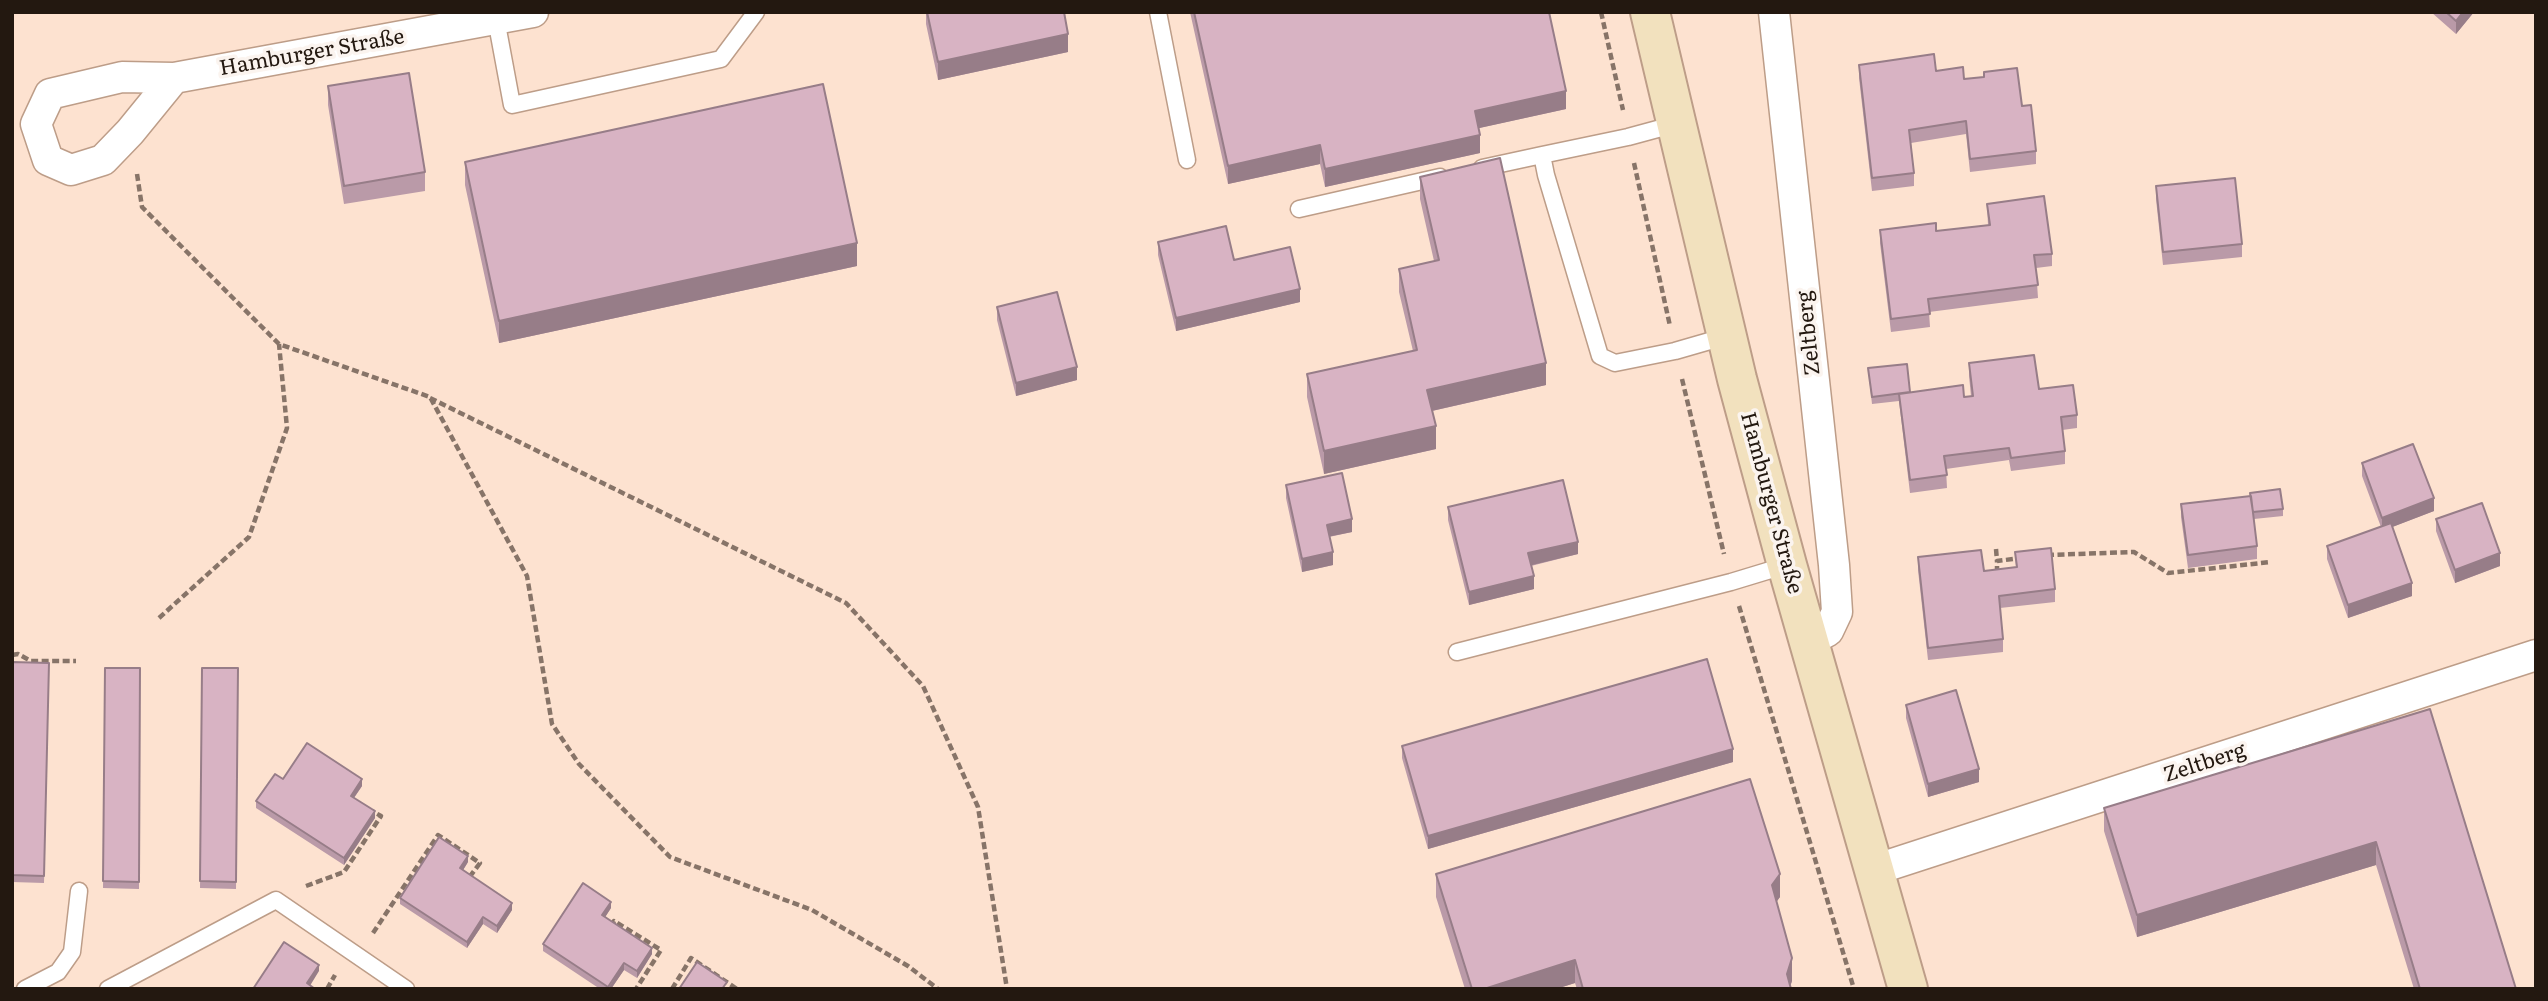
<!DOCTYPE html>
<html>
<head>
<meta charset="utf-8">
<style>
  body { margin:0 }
  #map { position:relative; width:2548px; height:1001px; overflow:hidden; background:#fde2d0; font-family:Literata,serif }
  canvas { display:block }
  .frame { position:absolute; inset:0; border:14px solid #231810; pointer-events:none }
</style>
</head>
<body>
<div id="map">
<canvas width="2548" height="1001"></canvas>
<div class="frame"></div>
</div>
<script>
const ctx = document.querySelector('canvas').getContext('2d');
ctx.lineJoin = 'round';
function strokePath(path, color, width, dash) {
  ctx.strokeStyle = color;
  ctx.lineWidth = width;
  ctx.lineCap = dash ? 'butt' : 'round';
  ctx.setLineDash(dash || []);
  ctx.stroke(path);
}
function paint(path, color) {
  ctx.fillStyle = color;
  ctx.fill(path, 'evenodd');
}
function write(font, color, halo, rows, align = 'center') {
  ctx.font = font + ' Literata,serif';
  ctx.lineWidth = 7;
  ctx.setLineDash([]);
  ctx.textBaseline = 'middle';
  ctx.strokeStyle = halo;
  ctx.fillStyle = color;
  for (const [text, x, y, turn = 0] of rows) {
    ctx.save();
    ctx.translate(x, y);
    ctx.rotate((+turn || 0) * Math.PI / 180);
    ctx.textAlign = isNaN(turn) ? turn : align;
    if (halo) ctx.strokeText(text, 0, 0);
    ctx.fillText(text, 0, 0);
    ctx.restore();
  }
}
const path = new Path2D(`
  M1601,12L1623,110
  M1634,163L1670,326
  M137,174L142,207L279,344L430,397L527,576L552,724L579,764L670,857L812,910L908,966L938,989
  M1682,379L1724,554
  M430,398L846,603L923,686L978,807L1007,989
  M1996,549L1997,561
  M2047,555L2134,552L2168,573L2271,562
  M1997,573V561L2021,558
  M1739,606L1854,989
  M159,618L249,537L287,428L279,344
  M12,655L18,654L31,661H76
  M306,886L344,872L381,816L372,811
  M611,927L614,921L661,950L636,989
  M373,933L438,835L480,863L468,879
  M327,989L335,975
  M672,989L691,958L737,989`);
const lane = new Path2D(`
  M1158,12L1187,160
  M496,19L512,105L721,59L756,12
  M1676,124L1628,137L1542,155L1546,175L1600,356L1615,363L1675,351L1727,336
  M1482,168L1542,155
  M1299,209L1440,177
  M1457,652L1731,582L1787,565
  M25,989L58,972L72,952L79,891
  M108,989L276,900L406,989`);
const street = new Path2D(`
  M1774,12L1834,565L1837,612L1828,631L1809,641
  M174,78L130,132L103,160L71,170L48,160L36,124L50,94L122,77L174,78L533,12
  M1874,870L2536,655`);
const secondary = new Path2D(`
  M1650,12L1737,379L1787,565L1908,989`);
const wall = new Path2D(`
  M926,12H1064L1068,52L938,80L926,24Z
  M1190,12H1549L1566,109L1479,128L1480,153L1325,187L1320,164L1228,184Z
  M2431,12H2474L2456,34Z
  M1859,65L1936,71L1964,79L2022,106L2036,151V164L1970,172L1966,134L1911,143L1914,173V186L1872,191L1859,78Z
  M328,86L425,172V191L344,204L328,105Z
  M465,162L857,266L499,343L465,185Z
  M1420,177L1546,385L1432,411L1436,449L1324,474L1307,397V374L1413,351L1399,292V269L1434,261L1420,199Z
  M2156,186L2242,244V257L2163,265L2156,199Z
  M1987,204L2052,254V266L2036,268L2038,298L1929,312L1930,327L1891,332L1880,243V230L1936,231L1988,225Z
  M1158,242L1234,260L1300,302L1176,331L1158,255Z
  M997,307L1077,380L1016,396L997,320Z
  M1969,363L2039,389L2077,415V428L2062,430L2065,451V464L2011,471L2009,460L1946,469L1947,488L1910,493L1899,401L1872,404L1868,368L1910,392L1964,397L1971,396L1969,376Z
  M2362,463L2434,511L2392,527L2412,596L2348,618L2327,559V546L2381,527L2362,476Z
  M1286,485L1352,532L1329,537L1333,565L1302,572L1286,498Z
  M2250,496L2283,509V516L2254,519L2257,546V559L2188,568L2181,517V504Z
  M1448,507L1578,554L1531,566L1534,589L1469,605L1448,520Z
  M2436,519L2500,566L2455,583L2436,531Z
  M2015,552L2055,589V602L2000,608L2003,639V652L1928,660L1918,570V557L1984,571L2016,567Z
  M12,662L49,663L44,883L12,882Z
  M105,668H140L139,889L103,888Z
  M202,668H238L236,889L200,888Z
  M1906,705L1979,782L1928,797L1906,718Z
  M2430,709L2516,989H2414L2376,865L2137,937L2104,831V808Z
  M1402,746L1733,762L1428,849L1402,758Z
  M283,779L362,786L354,798L375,818L344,865L256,808V801Z
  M468,862L463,870L512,910L497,933L483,924L467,948L400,904V898Z
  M1436,874L1780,897L1776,902L1792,981L1790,987L1791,989H1577L1575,983L1556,989H1465L1436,897Z
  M611,908L605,917L652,954L637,978L624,970L611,989H600L543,951V944Z`);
const shadedWall = new Path2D(`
  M2463,12H2474L2456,34V21Z
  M1068,34V52L938,80V62Z
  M1566,91V109L1475,129V111Z
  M1480,135V153L1325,187V169Z
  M1320,145V164L1228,184V166Z
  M857,243V266L499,343V321Z
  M1300,289V302L1176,331V318Z
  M1546,363V385L1427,412V390Z
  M1077,367V380L1016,396V383Z
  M1436,426V449L1324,474V451Z
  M2434,498V511L2382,531V518Z
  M1352,519V532L1327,537V525Z
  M1578,542V554L1528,566V553Z
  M1333,552V565L1302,572V559Z
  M2500,553V566L2455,583V570Z
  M1534,576V589L1469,605V592Z
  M2412,583V596L2348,618V605Z
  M1733,749V762L1428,849V836Z
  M1979,769V782L1928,797V784Z
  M362,779V786L351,802V796Z
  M375,811V818L344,865V858Z
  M2376,842V865L2137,937V915Z
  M468,856V862L460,875V868Z
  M1780,874V897L1772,908V885Z
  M611,902V908L602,922V915Z
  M512,903V910L497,933V926Z
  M483,917V924L467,948V942Z
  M652,948V954L637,978V971Z
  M1792,958V981L1789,989L1787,974Z
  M1575,960V983L1556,989H1484Z
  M624,963V970L611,989H608Z
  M319,965V971L308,989L307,983Z`);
const building = new Path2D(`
  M927,12H1064L1068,34L938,62Z
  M1194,12H1549L1566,91L1475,111L1480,135L1325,169L1320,145L1228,166Z
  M2446,12H2463L2456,21Z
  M1934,54L1936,71L1963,67L1964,79L1984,77V72L2017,68L2022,106L2031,105L2036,151L1970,159L1966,121L1909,130L1914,173L1872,178L1859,65Z
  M409,73L425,172L344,186L328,86Z
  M823,84L857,243L499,321L465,162Z
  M1500,158L1546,363L1427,390L1436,426L1324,451L1307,374L1417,350L1399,269L1439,260L1420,177Z
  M2235,178L2242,244L2163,252L2156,186Z
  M2044,196L2052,254L2034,255L2038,285L1928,299L1930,314L1891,319L1880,230L1936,223V231L1990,225L1987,204Z
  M1226,226L1234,260L1290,247L1300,289L1176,318L1158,242Z
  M1057,292L1077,367L1016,383L997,307Z
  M2034,355L2039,389L2073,385L2077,415L2061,417L2065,451L2011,458L2009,448L1944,456L1947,475L1910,480L1899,394L1963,385L1964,397L1973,396L1969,363Z
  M1907,364L1910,392L1872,397L1868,368Z
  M2413,444L2434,498L2382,518L2362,463Z
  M1342,473L1352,519L1327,525L1333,552L1302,559L1286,485Z
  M1563,480L1578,542L1528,553L1534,576L1469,592L1448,507Z
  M2280,489L2283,509L2253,512L2250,493Z
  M2251,496L2257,546L2188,555L2181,504Z
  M2482,503L2500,553L2455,570L2436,519Z
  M2391,523L2412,583L2348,605L2327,546Z
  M2051,548L2055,589L1999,596L2003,639L1928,648L1918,557L1981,550L1984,571L2017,567L2015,552Z
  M1707,659L1733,749L1428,836L1402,746Z
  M12,662L49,663L44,876L12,875Z
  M105,668H140L139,882L103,881Z
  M202,668H238L236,882L200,881Z
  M1956,690L1979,769L1928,784L1906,705Z
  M2430,709L2516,989H2420L2376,842L2137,915L2104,808Z
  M307,743L362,779L351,796L375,811L344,858L256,801L275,774L283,779Z
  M1750,779L1780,874L1772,885L1792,958L1787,974L1791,989H1583L1575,960L1484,989H1472L1436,874Z
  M439,837L468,856L460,868L512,903L497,926L483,917L467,942L400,898Z
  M583,883L611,902L602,915L652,948L637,971L624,963L608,987L543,944Z
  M284,942L319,965L307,983L315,989H253Z
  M697,962L727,982L722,989H679Z`);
const streetNames = [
  ["Hamburger Straße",312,53,-10],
  ["Zeltberg",1809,333,-96],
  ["Hamburger Straße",1771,503,75],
  ["Zeltberg",2205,763,-18]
];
strokePath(lane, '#bd9d88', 19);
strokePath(street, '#bd9d88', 33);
strokePath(secondary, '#bd9d88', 42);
strokePath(path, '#877468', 4.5, [7, 3.5]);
strokePath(lane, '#fff', 16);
strokePath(street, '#fff', 30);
strokePath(secondary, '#f2e1be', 38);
paint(wall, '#ba9aa8');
paint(shadedWall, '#977d88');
paint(building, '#d8b3c3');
strokePath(building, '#977d88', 2);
write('21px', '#231810', '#fbf4ef', streetNames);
</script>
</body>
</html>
